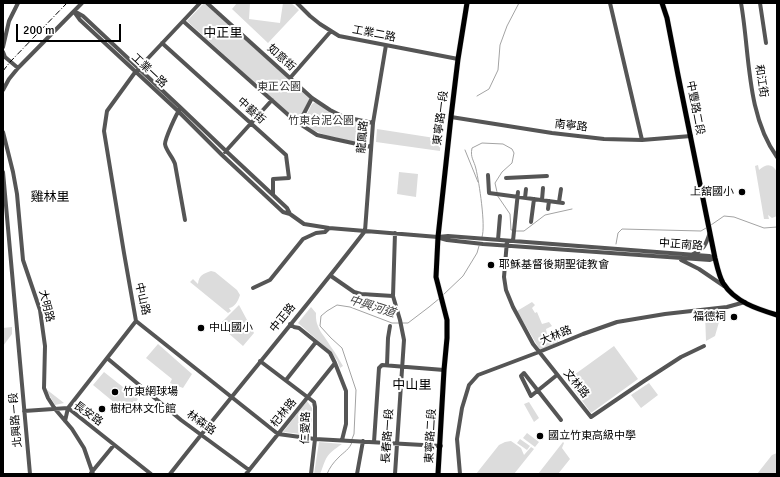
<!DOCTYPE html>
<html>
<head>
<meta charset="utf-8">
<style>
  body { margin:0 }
  #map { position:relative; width:780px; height:477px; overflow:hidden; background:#fff; font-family:Signika,sans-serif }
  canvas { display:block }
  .frame { position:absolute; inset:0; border:4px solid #000; pointer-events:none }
  .scale { position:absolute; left:16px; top:24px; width:105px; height:18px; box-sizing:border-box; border:2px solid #000; border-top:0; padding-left:5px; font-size:12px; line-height:14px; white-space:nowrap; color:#000; -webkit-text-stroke:3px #fff; paint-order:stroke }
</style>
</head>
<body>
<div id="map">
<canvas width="780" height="477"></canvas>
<div class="frame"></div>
<div class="scale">200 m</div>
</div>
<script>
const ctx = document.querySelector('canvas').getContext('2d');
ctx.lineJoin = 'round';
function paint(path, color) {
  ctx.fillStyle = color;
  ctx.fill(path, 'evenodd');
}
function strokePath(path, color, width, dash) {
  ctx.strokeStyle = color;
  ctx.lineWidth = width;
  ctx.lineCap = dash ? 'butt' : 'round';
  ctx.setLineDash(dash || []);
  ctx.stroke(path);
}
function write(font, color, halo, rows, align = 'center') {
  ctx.font = font + ' Signika,"Noto Sans TC",sans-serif';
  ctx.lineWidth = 4;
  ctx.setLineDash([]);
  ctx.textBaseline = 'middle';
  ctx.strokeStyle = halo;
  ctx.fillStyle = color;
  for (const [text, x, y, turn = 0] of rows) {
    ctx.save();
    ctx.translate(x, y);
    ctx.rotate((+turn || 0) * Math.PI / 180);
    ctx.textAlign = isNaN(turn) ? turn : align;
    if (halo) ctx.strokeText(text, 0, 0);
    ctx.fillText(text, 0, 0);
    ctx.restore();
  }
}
const green = new Path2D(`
  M204,3L310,98L298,122L187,21Z
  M237,3H250L249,19L280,23L283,3H291L299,10L268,43L232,9Z
  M316,102L335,115L344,119L367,124L364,143C349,140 309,136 304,120L312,104Z
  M377,129L441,139L440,151L376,142Z
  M758,165L759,170C766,164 772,163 777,172V216L772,218L768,215L769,219H764L755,166Z
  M399,172L418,174L416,197L397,194Z
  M211,271L215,272L237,290L240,295C238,301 235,307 229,308L231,311L228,313L190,282L193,279L198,284C199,275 203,274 211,271Z
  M532,302L535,305L532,308L535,313L537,312L542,324L549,322L552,326L546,329L547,334L551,339L556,337L558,342L540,350L517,311Z
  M239,305L254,333L243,346L219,325Z
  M311,307L316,313C315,329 324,334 331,347C336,353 339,360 343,366L340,368L337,360L330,351L298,323Z
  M720,312L719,322L715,336L706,341L705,313Z
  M12,327V334L3,346V328Z
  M158,344L192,374L183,388L170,383L172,379L146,358Z
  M614,346L638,379L591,413L567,380Z
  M104,372L138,399L127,413L93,385Z
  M649,383L658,395L641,408L631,395Z
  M46,389L64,403L55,405Z
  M307,401L312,408L311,435L283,432Z
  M529,402L539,418L534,422L524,404Z
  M527,433L539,442L535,447L523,438Z
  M520,439L530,446L527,450L517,443Z
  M511,441L521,448L524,455L531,447L534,449L514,474H476L499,445L505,442Z
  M319,442L342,444C335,449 328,453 325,461C323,465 322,470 320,474H314Z
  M563,442L564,443L562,448L570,459L558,474H538Z
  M777,453V474H757L772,455Z`);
const stream = new Path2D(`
  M477,96L489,89L498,70L500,45L507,26L519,3
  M465,150L478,182
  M497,195L510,214L511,230H513
  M711,225L724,216L734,217L764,228L777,227
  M516,231H524L545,215L572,209
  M482,237C486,226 479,182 476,169C474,160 470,158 472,148L482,143L503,144L512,149L514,153L512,163L502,172L495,183L497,192
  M616,244L618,233L622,229L701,231L706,228
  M442,296L463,276L477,253L479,246
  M402,323H408L429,307L440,298
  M352,439L354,434L356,390L342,348L331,338L320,326L321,316L327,311L337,305L350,307L392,323H399
  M327,474C330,467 333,463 339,457C344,452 350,449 352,442`);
const minor = new Path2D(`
  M200,3L136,71L107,111L104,131L124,253L136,321L278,434L315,439L441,446
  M207,3L312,98L330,110L344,117L373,123
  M297,3L310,16L320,24L339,36L458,59
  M610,3L642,140
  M741,3C750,53 746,114 777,157
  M760,3L766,43
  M74,11L83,16L181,108L226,151L287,208L290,214L304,224L329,228L438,237L448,236L709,256L715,258
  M75,13L80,20L178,111L222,155L283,212L290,214
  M183,21L294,120L317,135L334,139L371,147
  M162,43L286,155L289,178L273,179V195
  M3,47L9,21L18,3
  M3,52L5,57L18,68
  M290,78L331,31
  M3,90L9,79L18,68L82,3
  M180,109C176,114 165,139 165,144C166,151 173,157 175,164L185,220
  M451,117L552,133L604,139L642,140L691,136
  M299,123L312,98
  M3,132L13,172L17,194L23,260L40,310L45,346L44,388L48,398L55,409L72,429L84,448L93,474
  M225,152L272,100
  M3,172L30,474
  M488,175L489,193L563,203
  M506,178L547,176
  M525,198L526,189
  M542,200L543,188
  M559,202L561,189
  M548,209L549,201
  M531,222L534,199
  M365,231L373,123L386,45
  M440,238L447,240L483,244L710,260L715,258
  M498,240L500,216
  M507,241L504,277L506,290L513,307L533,344L591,417L644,381L681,357L704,346
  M513,241L518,192
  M691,255C704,250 706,245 710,232
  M681,260L699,269L724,286
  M331,276L354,292L361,294L393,296
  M253,288L270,280L303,239L316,233L325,232L329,228
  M290,324L294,327L299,328L330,353L335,363L346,391V424L342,440
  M107,358L181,420L249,470
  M260,361L314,402L315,407V439L311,474
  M387,365L388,338L390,326
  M557,375L531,396L521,376L524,373L561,420
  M286,380L316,342
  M24,411L68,408L151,474
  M65,421L68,408L136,321
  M374,442L379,368L382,365L444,370
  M91,473L114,445
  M170,474C234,392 302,313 365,231
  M246,474L335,363
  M357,474L363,441
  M395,474L397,444L404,340L400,320L393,296L395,233
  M460,474L457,439L462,408L469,385L478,375L539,352L583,334L617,322L665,314L727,307L745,302`);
const major = new Path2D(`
  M662,3L667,18L678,75L715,258C717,266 719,276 723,283C735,302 757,309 777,315
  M438,474L444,370L447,338V320L436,277L438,237L451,117L458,59L467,3`);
const rail = new Path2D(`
  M3,71L10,62L67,3`);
const markers = [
  [742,192,4,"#000"],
  [491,265,4,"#000"],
  [734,317,4,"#000"],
  [201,328,4,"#000"],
  [115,392,4,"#000"],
  [102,409,4,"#000"],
  [540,436,4,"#000"]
];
const streetNames = [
  ["工業二路",374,34,11],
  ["如意街",281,58,42],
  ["工業一路",149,71,43],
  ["和江街",761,81,81],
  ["中豐路二段",695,108,79],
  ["中藝街",251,111,42],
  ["東寧路一段",441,118,-83],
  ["南寧路",571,126,6],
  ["龍鳳路",363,137,-85],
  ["中正南路",681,245,4],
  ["中山路",142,299,77],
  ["大明路",46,306,76],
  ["中正路",283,318,-51],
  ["大林路",556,336,-22],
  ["文林路",576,384,51],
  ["杞林路",284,413,-51],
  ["長安路",88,414,36],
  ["北興路ㄧ段",16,420,-95],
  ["林森路",201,423,36],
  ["仁愛路",306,428,-88],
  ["長春路一段",388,436,-86],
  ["東寧路二段",431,436,-87]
];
const parkNames = [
  ["東正公園",279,87],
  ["竹東台泥公園",321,121]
];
const poiNames = [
  ["上舘國小",734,192,"right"],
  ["耶穌基督後期聖徒教會",499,265],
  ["福德祠",726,317,"right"],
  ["中山國小",209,328],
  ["竹東網球場",123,392],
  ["樹杞林文化館",110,409],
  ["國立竹東高級中學",548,436]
];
const waterNames = [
  ["中興河道",372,307,17]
];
const quarterNames = [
  ["中正里",223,34],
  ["雞林里",50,198],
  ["中山里",412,386]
];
paint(green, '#dcdcdc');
strokePath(stream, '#a3a3a3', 1);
strokePath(major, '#dbdbdb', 6);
strokePath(minor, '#555', 4);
strokePath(major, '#000', 5);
strokePath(rail, '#000', 1, [6, 2, 1, 2]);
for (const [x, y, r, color] of markers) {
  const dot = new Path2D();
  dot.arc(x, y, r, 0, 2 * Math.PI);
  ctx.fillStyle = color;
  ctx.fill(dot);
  strokePath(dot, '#fff', 1.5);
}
write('11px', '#000', '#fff', streetNames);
write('11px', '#333', '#fff', parkNames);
write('11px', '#000', '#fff', poiNames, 'left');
write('italic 12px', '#444', '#fff', waterNames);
write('13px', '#000', '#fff', quarterNames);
</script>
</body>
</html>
